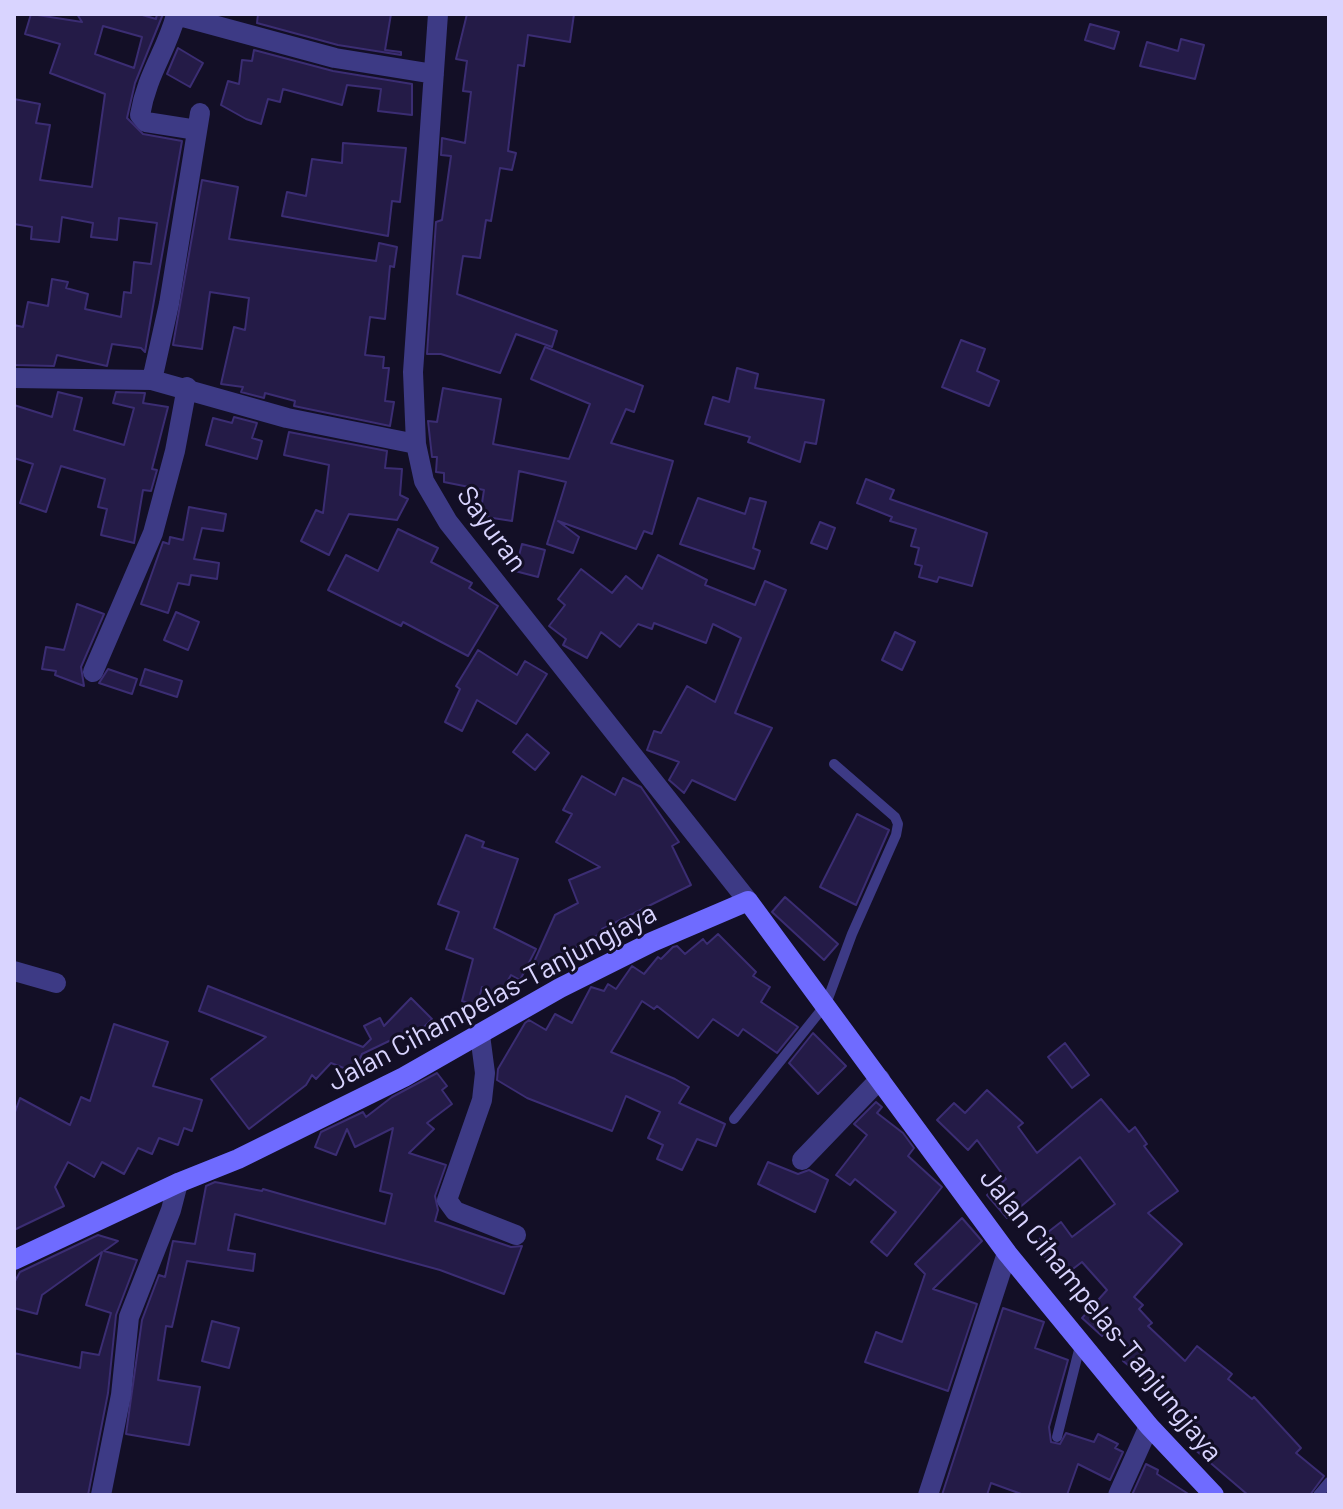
<!DOCTYPE html>
<html>
<head>
<meta charset="utf-8">
<style>
  body { margin:0 }
  #map { position:relative; width:1343px; height:1509px; overflow:hidden; background:#130f26; font-family:Barlow,sans-serif }
  canvas { display:block }
  .frame { position:absolute; inset:0; border:16px solid #d9d4ff; pointer-events:none }
</style>
</head>
<body>
<div id="map">
<canvas width="1343" height="1509"></canvas>
<div class="frame"></div>
</div>
<script>
const ctx = document.querySelector('canvas').getContext('2d');
ctx.lineJoin = 'round';
function paint(path, color) {
  ctx.fillStyle = color;
  ctx.fill(path, 'evenodd');
}
function strokePath(path, color, width, dash) {
  ctx.strokeStyle = color;
  ctx.lineWidth = width;
  ctx.lineCap = dash ? 'butt' : 'round';
  ctx.setLineDash(dash || []);
  ctx.stroke(path);
}
function write(font, color, halo, rows, align = 'center') {
  ctx.font = font + ' Barlow,sans-serif';
  ctx.lineWidth = 6;
  ctx.setLineDash([]);
  ctx.textBaseline = 'middle';
  ctx.strokeStyle = halo;
  ctx.fillStyle = color;
  for (const [text, x, y, turn = 0] of rows) {
    ctx.save();
    ctx.translate(x, y);
    ctx.rotate((+turn || 0) * Math.PI / 180);
    ctx.textAlign = isNaN(turn) ? turn : align;
    if (halo) ctx.strokeText(text, 0, 0);
    ctx.fillText(text, 0, 0);
    ctx.restore();
  }
}
const building = new Path2D(`
  M31,14L82,22L77,14H139L156,19L157,14H163L135,83L127,118L143,134L182,141L145,352L141,348L112,344L107,366L57,355L54,366L14,365V325L23,327L28,302L48,306L52,279L68,282L66,288L88,294L85,309L121,317L124,292L131,293L134,262L151,264L157,223L119,218L117,240L91,237L93,223L62,217L59,242L31,239L32,227L14,224V99L40,104L36,123L50,125L40,180L92,187L105,94L50,73L60,44L25,34ZM103,26L142,37L134,68L95,54Z
  M258,14H391L385,50L401,52V55L338,45L257,23Z
  M467,14H574L570,42L528,35L524,66L518,65L508,151L516,153L512,170L500,168L491,221L486,220L480,258L463,256L457,294L557,331L552,347L516,334L500,373L441,354H427L436,222L442,220L451,156L441,155L442,138L465,143L471,92L463,91L467,61L456,59Z
  M1090,24L1119,32L1114,49L1085,40Z
  M1181,39L1204,45L1195,79L1140,66L1147,42L1178,51Z
  M178,48L203,63L190,87L167,74Z
  M254,50L333,71L412,84V115L378,111L381,89L347,85L342,105L283,89L280,102L268,99L261,124L246,119L221,105L228,81L239,84L242,60L252,61Z
  M343,143L406,148L400,202L392,201L388,236L282,216L287,192L306,196L312,159L342,163Z
  M202,180L238,187L229,239L376,261L379,243L397,247L394,267L390,266L385,319L370,317L365,355L384,357L383,368H389L385,401L394,402L390,426L294,406L295,401L265,393L264,398L241,392L243,387L221,384L234,327L245,330L249,298L210,292L202,349L173,345Z
  M961,340L985,349L977,371L999,381L989,406L942,387Z
  M545,347L643,386L634,412L626,409L611,443L673,461L652,534L644,531L636,549L558,521L579,537L573,553L547,544L566,482L519,471L512,521L480,516L484,490L444,482V473L436,472L437,457H432L428,421L437,422L443,388L501,399L493,444L569,459L590,404L531,379Z
  M737,368L758,374L755,388L824,400L816,444L805,442L800,462L748,442L750,437L705,424L713,397L729,402Z
  M58,392L82,398L74,430L124,445L134,408L113,403L116,392L145,393L143,403L168,407L152,469L157,470L151,491L143,490L134,543L101,535L107,509L98,507L105,479L61,466L46,512L20,503L33,464L14,458V405L52,417Z
  M234,417L257,423L252,438L262,441L257,459L206,445L213,418L232,423Z
  M289,432L387,451L385,468L402,469L400,495L408,499L397,520L349,514L329,555L301,541L316,510L323,513L329,465L284,455Z
  M866,479L894,490L890,499L987,533L972,586L939,577L937,582L919,577L922,566L915,564L919,548L911,546L916,529L890,521L892,517L857,503Z
  M698,498L745,514L750,498L766,502L753,548L760,551L754,569L680,544Z
  M189,507L226,514L223,531L202,528L194,559L219,563L217,579L191,575L189,585L178,583L168,613L141,604L163,542L169,544L170,537L183,540Z
  M820,522L835,528L827,549L811,543Z
  M398,529L438,548L431,562L472,583L469,588L498,606L468,656L403,622L401,626L328,590L346,555L378,571Z
  M522,544L545,550L538,577L515,571Z
  M658,555L707,580L705,585L755,605L765,581L786,590L735,713L772,728L735,800L692,780L684,793L669,780L679,762L647,750L654,731L661,733L687,686L715,702L741,638L713,624L706,643L654,623L652,629L638,624L620,647L601,632L587,658L563,645L566,639L549,626L565,605L558,599L581,569L612,593L626,576L642,589Z
  M77,604L104,614L81,667L84,686L55,675L56,671L42,669L46,647L64,650Z
  M176,612L199,622L188,650L164,640Z
  M895,632L915,642L902,670L882,660Z
  M478,650L517,675L525,661L547,674L516,724L477,700L462,731L445,722L460,689L456,686Z
  M108,669L137,679L132,694L99,683Z
  M145,669L182,681L177,697L140,685Z
  M527,734L549,753L535,770L513,752Z
  M582,776L615,795L623,778L641,787L679,842L672,846L691,885L602,929L603,932L560,956L552,972L534,962L555,915L578,903L569,880L600,867L556,842L572,814L563,810Z
  M857,814L889,830L856,905L820,887Z
  M466,835L484,842L482,847L518,859L494,928L536,949L520,980L511,975L499,996L482,987L477,1006L462,1001L473,959L446,949L459,912L438,904Z
  M785,897L838,944L824,960L772,912Z
  M718,934L756,972L753,976L770,987L761,1002L798,1027L777,1053L743,1029L738,1036L713,1019L698,1038L657,1006L654,1009L642,1001L611,1052L675,1079L689,1087L679,1103L725,1124L716,1146L697,1139L682,1170L657,1159L663,1145L648,1138L660,1112L626,1096L612,1131L527,1098L497,1080L498,1069L525,1023L529,1020L546,1030L555,1014L572,1023L591,987L604,991L608,984L616,989L632,966L644,974L658,957L661,959L673,947L677,946L685,954L703,939L707,944Z
  M208,986L363,1047L371,1039L364,1026L380,1018L384,1026L411,998L432,1019L417,1034L412,1030L362,1054L354,1072L331,1063L316,1079L312,1075L306,1085L249,1129L211,1079L266,1037L199,1011Z
  M114,1024L168,1042L153,1086L202,1100L192,1131L184,1128L178,1145L159,1138L152,1154L138,1148L124,1174L102,1162L94,1177L68,1162L55,1187L64,1206L14,1230V1115L20,1098L70,1125L81,1097L90,1101Z
  M813,1033L846,1066L818,1094L789,1063Z
  M1065,1043L1089,1075L1072,1088L1048,1057Z
  M437,1073L447,1086L442,1090L452,1104L427,1123L434,1129L409,1153L446,1165L435,1196L438,1210L435,1221L511,1247L522,1246L504,1294L440,1270L235,1214L228,1250L255,1254L253,1271L187,1261L172,1327L166,1326L158,1380L200,1387L189,1445L126,1434L142,1320L159,1275L165,1277L173,1241L195,1244L206,1186L215,1182L262,1191L263,1189L385,1224L392,1194L380,1191L393,1128L355,1147L347,1129L336,1155L315,1147L321,1132L363,1112L366,1117L392,1097Z
  M987,1090L1023,1123L1018,1127L1037,1153L1101,1099L1129,1132L1135,1127L1147,1144L1144,1146L1178,1191L1148,1213L1182,1244L1134,1297L1143,1305L1139,1309L1152,1323L1148,1326L1185,1361L1197,1346L1232,1374L1228,1379L1252,1399L1254,1397L1301,1448L1296,1453L1324,1476L1310,1495H1248L1193,1448L1203,1437L1162,1403L1167,1397L1123,1361L1131,1352L1108,1329L1102,1336L1082,1318L1107,1290L1082,1262L1061,1278L1034,1243L1061,1222L1072,1237L1115,1204L1080,1157L1007,1218L987,1195L1006,1179L977,1140L968,1150L937,1120L954,1103L965,1113Z
  M876,1102L882,1107L877,1113L903,1133L914,1148L908,1156L942,1187L887,1256L871,1242L896,1212L855,1179L850,1185L836,1175L867,1135L854,1124Z
  M768,1162L798,1174L809,1170L828,1180L815,1212L758,1184Z
  M962,1218L982,1241L933,1289L977,1304L948,1391L865,1362L876,1332L902,1342L925,1274L915,1264Z
  M98,1235L118,1241L104,1251L137,1260L116,1315L108,1393L88,1495H14V1353L80,1368L82,1352L99,1355L111,1313L86,1305L102,1252L42,1295L37,1314L14,1308V1283L20,1272Z
  M1003,1308L1044,1322L1035,1348L1068,1360L1049,1427L1051,1442L1060,1444L1066,1433L1094,1442L1098,1434L1118,1444L1115,1448L1123,1452L1110,1480L1078,1464L1067,1495H1024L991,1483L987,1495H942Z
  M212,1321L239,1328L229,1368L202,1361Z
  M1146,1464L1158,1470L1157,1474L1190,1495H1132Z`);
const lane = new Path2D(`
  M734,1119L826,1004L852,934L896,835L898,824L895,817L834,764
  M1057,1437L1081,1342
  M1318,1495L1329,1482`);
const street = new Path2D(`
  M438,14L413,372L416,444L424,481L448,522L748,901
  M197,130L146,122L140,115C147,74 166,52 176,15L335,58L434,74
  M14,378L152,380L287,418L416,444
  M152,380L169,304L200,113
  M93,672L153,533L175,451L187,387
  M14,971L56,983
  M480,1035L485,1073L482,1100L447,1200L455,1211L516,1235
  M802,1160L880,1079
  M101,1495L121,1395L129,1317L171,1210L178,1183
  M928,1495L1007,1253
  M1118,1495L1149,1426`);
const secondary = new Path2D(`
  M14,1260L178,1183L238,1159L404,1077L560,988L652,942L748,901L1007,1253L1149,1426L1214,1495`);
const streetNames = [
  ["Sayuran",492,529,54],
  ["Jalan Cihampelas-Tanjungjaya",492,997,-28],
  ["Jalan Cihampelas-Tanjungjaya",1101,1315,51]
];
paint(building, '#241b47');
strokePath(building, '#3b2d73', 2);
strokePath(lane, '#3d3a85', 10);
strokePath(street, '#3d3a85', 20);
strokePath(secondary, '#6f6bff', 20);
write('28px', '#d9d4ff', '#130f26', streetNames);
</script>
</body>
</html>
